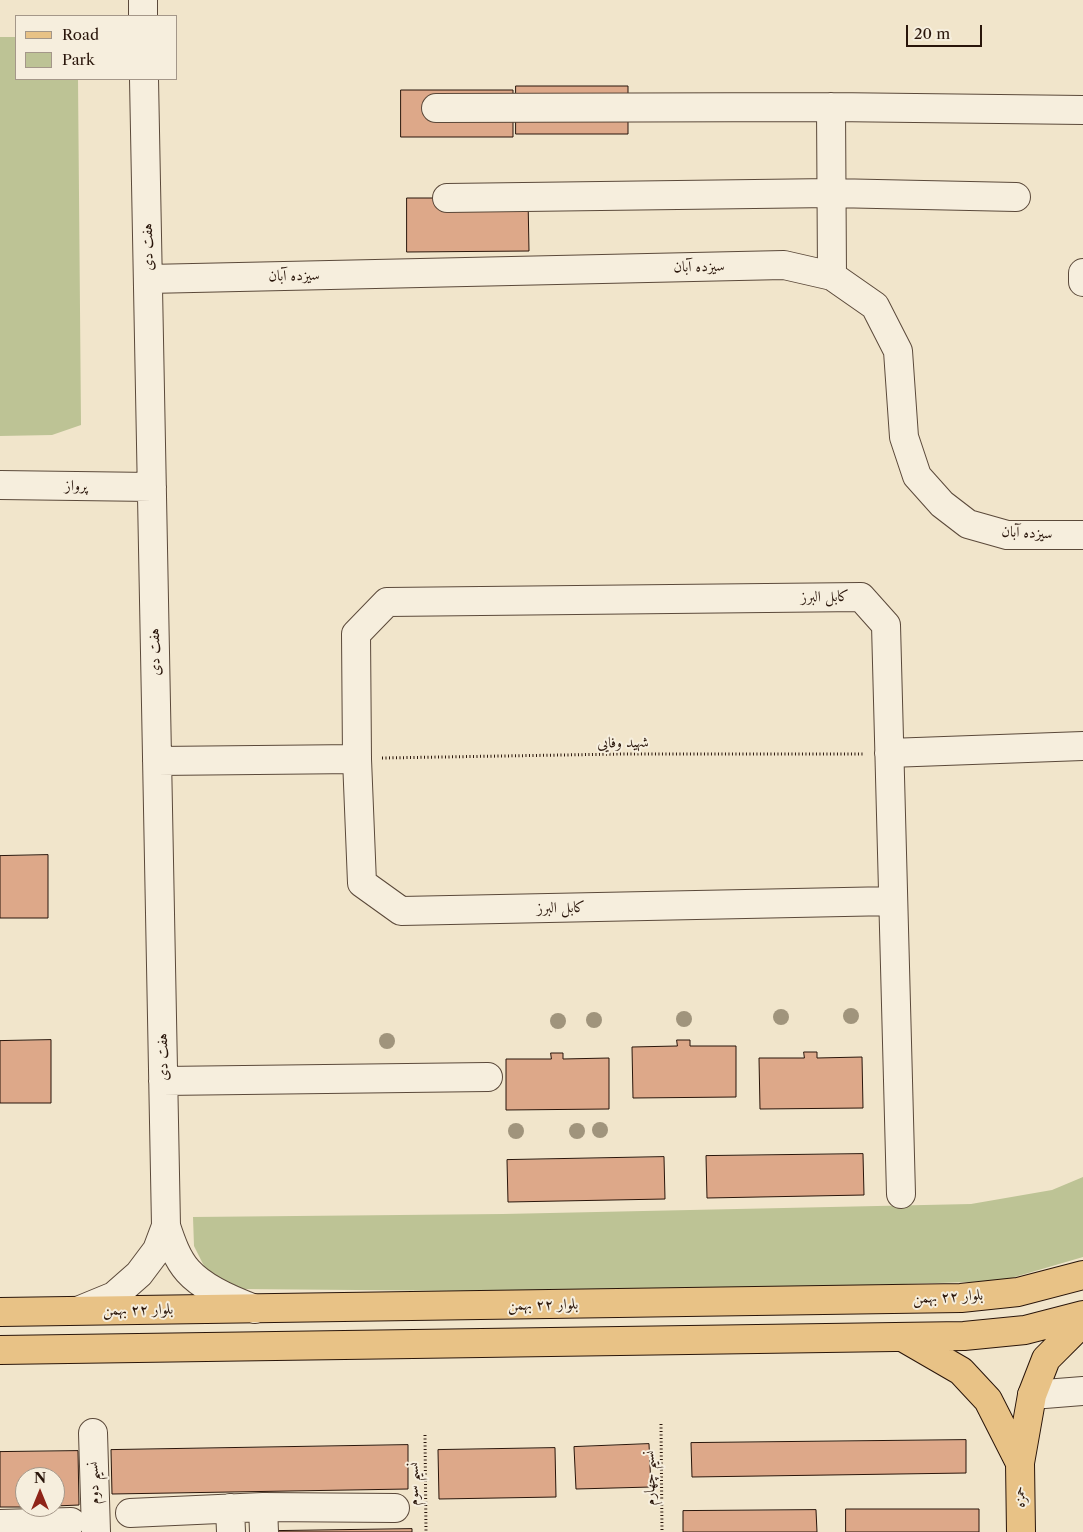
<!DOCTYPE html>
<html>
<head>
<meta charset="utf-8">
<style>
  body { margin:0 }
  #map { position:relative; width:1083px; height:1532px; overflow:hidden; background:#f1e5cb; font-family:"Libre Caslon Text",serif }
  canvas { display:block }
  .legend { position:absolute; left:15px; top:15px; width:162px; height:65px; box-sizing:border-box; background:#f6eedd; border:1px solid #a49789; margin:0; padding:6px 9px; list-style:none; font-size:15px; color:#29150a }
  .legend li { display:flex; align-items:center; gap:10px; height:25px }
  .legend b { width:25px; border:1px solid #a49789 }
  .north { position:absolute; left:15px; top:1467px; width:50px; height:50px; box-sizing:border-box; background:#f6eedd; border:1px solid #a49789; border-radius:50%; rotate:0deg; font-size:14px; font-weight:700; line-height:20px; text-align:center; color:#29150a }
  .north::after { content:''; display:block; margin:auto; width:18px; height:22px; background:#8f2418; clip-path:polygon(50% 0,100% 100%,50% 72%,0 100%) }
  .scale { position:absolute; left:906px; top:25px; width:76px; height:22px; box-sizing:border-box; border:2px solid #29150a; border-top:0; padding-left:6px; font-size:15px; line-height:18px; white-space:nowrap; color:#29150a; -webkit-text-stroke:4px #f6eedd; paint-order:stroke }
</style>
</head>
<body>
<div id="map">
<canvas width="1083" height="1532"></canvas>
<ul class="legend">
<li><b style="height:6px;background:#e8c286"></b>Road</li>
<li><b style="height:14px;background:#bdc395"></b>Park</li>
</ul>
<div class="north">N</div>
<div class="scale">20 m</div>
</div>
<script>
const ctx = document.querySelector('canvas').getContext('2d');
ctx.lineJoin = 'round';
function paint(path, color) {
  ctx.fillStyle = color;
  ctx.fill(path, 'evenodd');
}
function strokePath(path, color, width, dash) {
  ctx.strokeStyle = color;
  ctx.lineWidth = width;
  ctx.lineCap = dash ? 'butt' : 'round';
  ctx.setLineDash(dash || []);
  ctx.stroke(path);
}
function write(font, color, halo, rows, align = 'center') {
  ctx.font = font + ' "Libre Caslon Text",Amiri,serif';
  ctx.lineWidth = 4;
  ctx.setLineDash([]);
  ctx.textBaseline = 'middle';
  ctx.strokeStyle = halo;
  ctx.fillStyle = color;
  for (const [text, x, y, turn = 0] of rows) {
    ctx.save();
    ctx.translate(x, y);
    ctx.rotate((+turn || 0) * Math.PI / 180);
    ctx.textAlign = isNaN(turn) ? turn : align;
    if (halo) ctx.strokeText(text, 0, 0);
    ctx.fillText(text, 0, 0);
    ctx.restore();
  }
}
const green = new Path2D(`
  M0,37H16V79H78L81,425L52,435L0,436Z
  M1083,1177V1257L1001,1281L772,1288L473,1291L240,1289L207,1272L194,1246L193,1217L503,1214L971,1204L1052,1190Z`);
const building = new Path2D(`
  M516,86H628V134H516Z
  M401,90H513V137H401Z
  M407,198H528L529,251L407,252Z
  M48,855V918H0V856Z
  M51,1040V1103H0V1041Z
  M677,1040H690V1046H736V1097L633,1098L632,1047L677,1046Z
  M804,1052H817V1058L862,1057L863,1108L760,1109L759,1058H804Z
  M551,1053H563V1059L609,1058V1109L506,1110V1059H551Z
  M863,1154L864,1195L707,1198L706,1156Z
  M664,1157L665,1199L508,1202L507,1160Z
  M966,1440V1473L692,1477L691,1443Z
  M649,1444L651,1487L576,1489L574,1447Z
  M408,1445V1489L112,1494L111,1450Z
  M555,1448L556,1497L439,1499L438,1450Z
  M78,1451L79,1505L55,1506V1477H25V1507H0V1452Z
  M846,1509H979V1532H846Z
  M816,1510L817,1532H683V1511Z
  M412,1529V1532H277V1531Z`);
const path = new Path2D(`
  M382,758L622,754H863
  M661,1424L662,1532
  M425,1435L426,1532`);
const minor = new Path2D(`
  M143,0V16
  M144,79L166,1226C171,1241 177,1259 188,1271C204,1289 233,1301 255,1309
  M831,107L832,276
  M436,108L831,107L1083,110
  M447,198L831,193L1016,197
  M1083,273V282
  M148,279L784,265L832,276L875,306L898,351L904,437L917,476L942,504L968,524L1007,535H1083
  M0,485L152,487
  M889,753L1083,746
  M157,761L357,759
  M893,901L401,911L362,883L357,759L356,634L387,602L861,597L886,625C890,814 896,1004 901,1194
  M163,1081L488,1077
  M80,1310L114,1296L139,1274L157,1250L166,1226
  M1032,1395L1083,1391
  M93,1433L96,1532
  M263,1507L264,1532
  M230,1508L231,1532
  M130,1513L263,1507L395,1508
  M0,1524L71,1522`);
const major = new Path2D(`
  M0,1312L961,1298L1018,1292L1083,1275
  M904,1338L961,1371L988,1400L1020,1463L1032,1395L1046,1359L1083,1322
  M0,1350L964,1336L1025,1330L1083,1315
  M1020,1463L1021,1532`);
const trees = [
  [851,1016],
  [781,1017],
  [684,1019],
  [594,1020],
  [558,1021],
  [387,1041],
  [600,1130],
  [516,1131],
  [577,1131]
];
const streetNames = [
  ["هفت دی",148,247,-91],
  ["سیزده آبان",699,267,-1],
  ["سیزده آبان",294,276,-1],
  ["پرواز",76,486,1],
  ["سیزده آبان",1027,533,3],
  ["کابل البرز",825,597,-1],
  ["هفت دی",155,652,-91],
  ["شهید وفایی",623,743,-1],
  ["کابل البرز",561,908,-1],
  ["هفت دی",163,1057,-91],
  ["بلوار ۲۲ بهمن",948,1297,-3],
  ["بلوار ۲۲ بهمن",543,1305,-1],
  ["بلوار ۲۲ بهمن",138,1310,-1],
  ["نسیم چهارم",650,1478,-91],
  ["نسیم دوم",94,1483,-92],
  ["نسیم سوم",414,1484,-90],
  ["حمزه",1020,1497,-91]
];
paint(green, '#bdc395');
paint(building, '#dda889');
strokePath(building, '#29150a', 1);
strokePath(minor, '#5b493a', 30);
strokePath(major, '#29150a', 30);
strokePath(path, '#29150a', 3, [1, 2.5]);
strokePath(minor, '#f6eedd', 28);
strokePath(major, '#e8c286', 28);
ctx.fillStyle = '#a0947c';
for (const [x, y] of trees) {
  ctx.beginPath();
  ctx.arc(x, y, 8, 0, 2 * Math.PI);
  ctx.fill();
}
write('15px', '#29150a', '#f6eedd', streetNames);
</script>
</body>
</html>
